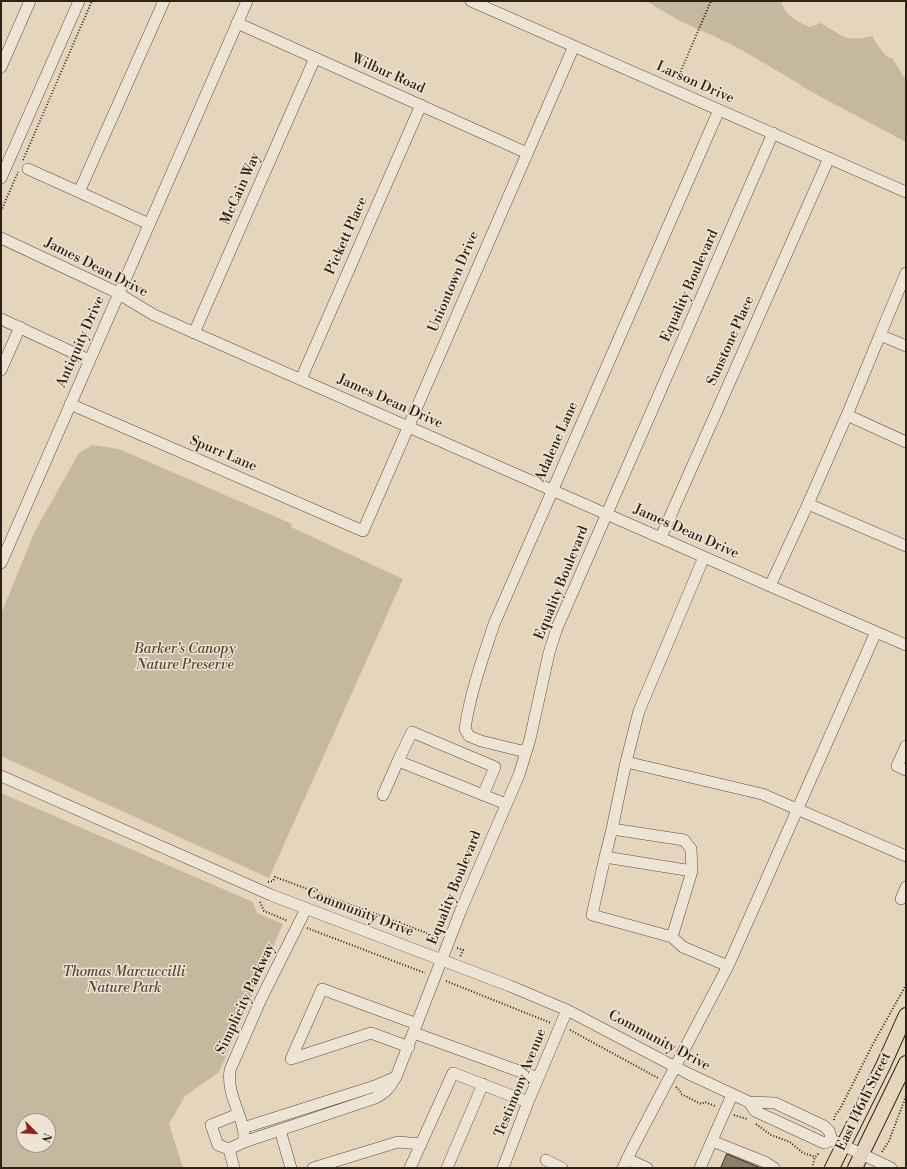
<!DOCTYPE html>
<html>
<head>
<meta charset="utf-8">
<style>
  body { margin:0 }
  #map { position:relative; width:907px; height:1169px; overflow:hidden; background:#e5d5bc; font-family:"Libre Bodoni",serif }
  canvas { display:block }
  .frame { position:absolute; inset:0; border:2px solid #2d2213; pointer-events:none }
  .north { position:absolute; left:16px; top:1113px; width:40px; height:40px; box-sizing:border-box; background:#eee4d3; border:1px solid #a19686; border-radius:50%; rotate:114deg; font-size:11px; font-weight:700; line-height:16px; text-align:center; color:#2d2213 }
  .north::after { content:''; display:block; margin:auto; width:14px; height:18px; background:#8f2418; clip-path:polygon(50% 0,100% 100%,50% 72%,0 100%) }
</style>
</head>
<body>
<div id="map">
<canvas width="907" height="1169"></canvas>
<div class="frame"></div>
<div class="north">N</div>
</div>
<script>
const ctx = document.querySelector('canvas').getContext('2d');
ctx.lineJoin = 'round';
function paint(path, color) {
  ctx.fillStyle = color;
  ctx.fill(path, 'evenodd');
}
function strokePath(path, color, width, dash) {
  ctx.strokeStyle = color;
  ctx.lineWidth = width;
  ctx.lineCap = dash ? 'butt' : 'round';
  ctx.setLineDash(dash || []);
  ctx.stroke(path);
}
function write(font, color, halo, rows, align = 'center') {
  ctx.font = font + ' "Libre Bodoni",serif';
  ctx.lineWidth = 3;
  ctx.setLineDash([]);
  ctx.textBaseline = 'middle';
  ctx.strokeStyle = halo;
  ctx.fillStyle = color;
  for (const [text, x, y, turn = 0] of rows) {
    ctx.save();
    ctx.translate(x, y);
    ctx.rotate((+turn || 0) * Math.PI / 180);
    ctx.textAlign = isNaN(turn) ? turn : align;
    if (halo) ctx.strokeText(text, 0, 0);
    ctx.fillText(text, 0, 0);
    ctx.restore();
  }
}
const green = new Path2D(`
  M646,1H781C785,16 797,21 810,27L820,23C843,35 844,43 872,36L876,43L886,56L893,59L903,76L906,77V142L808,90L796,82L740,49L716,37L680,21Z
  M92,445L119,449L292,524L291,527L403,579L269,878L1,756V614L35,531L79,453Z
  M1,793L253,902L257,913L283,924L219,1072L185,1096L169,1124L183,1168H1ZM24,1121H48V1145H24Z`);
const building = new Path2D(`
  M727,1154L761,1168H721Z`);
const path = new Path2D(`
  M677,80L711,1
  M23,160L92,1
  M1,211L18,172
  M268,882L273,881L275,877L435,936L438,941
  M260,902L264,911L288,921
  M307,928L425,973
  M457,948L463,950L460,957
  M446,981L551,1023
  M570,1030L658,1078
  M676,1087L680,1091L681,1094L701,1104L705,1102L715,1106
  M734,1115L747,1119
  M834,1120L835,1115L839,1111L873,1044L906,985
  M756,1124L771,1135L790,1142L803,1153L815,1157
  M882,1152L889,1141L906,1096
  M812,1168L815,1157L819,1153`);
const minor = new Path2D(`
  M471,1L906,192
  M237,23L527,153
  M1,67L30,1
  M28,169L79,192
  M1,178L79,1
  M149,224L79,192L164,1
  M1,238L114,291L154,315L770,586
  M1,319L89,360
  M194,333L315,58
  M880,335L906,273
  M1,370L20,327
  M301,379L421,105
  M70,404L363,531L574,46
  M847,415L880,335L906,346
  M808,504L847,415L906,442
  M661,537L829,158
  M704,557L639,711L626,762L762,794L906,856
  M1,563L247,1
  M876,632L770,586L808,504L906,546
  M906,746L897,766L906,770
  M526,752L481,741L469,736L465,729C470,693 483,658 494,624L719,110
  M398,761L412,732L495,767L483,795
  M1,776L271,895L510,986L567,1010L687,1073L749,1102L775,1103L824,1126L829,1131L832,1140
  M383,795L398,761L506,804
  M612,829L605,857L692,871L691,849L684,840L612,829L626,762
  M605,857L592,915L672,937L692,871
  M901,899L906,887
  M672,937L683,947L728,966
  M414,1033L538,1078
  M409,1047L371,1033L291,1059L322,989L417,1024
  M749,1102L755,1111L824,1143L832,1140L891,1168
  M243,1128L375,1086L396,1077
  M280,1130L291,1168
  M712,1141L765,1162L774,1168
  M244,1142C246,1118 226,1097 230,1070L261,999L306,909
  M229,1149L218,1145L211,1125L238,1114
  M627,1159L647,1168
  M546,1160L562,1168
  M234,1168L229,1149L244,1142L375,1098C386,1093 390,1087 396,1077L461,910L519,775L530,739L549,653L557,628L773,133
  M313,1168L398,1142L421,1144
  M410,1168L453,1073L528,1102
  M447,1168L483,1084
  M503,1168L528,1102L567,1010
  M623,1168L632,1149L728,966L876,632L906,645
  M700,1168L732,1095`);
const major = new Path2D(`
  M832,1168L883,1066L906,1015
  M855,1168L906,1063`);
const streetNames = [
  ["Wilbur Road",388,74,24],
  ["Larson Drive",695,83,24],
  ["McCain Way",241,189,-66],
  ["Pickett Place",347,236,-66],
  ["James Dean Drive",96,268,27],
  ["Uniontown Drive",454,282,-67],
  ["Equality Boulevard",690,286,-66],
  ["Sunstone Place",731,341,-66],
  ["Antiquity Drive",81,342,-66],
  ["James Dean Drive",390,402,24],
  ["Adalene Lane",557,442,-66],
  ["Spurr Lane",223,454,23],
  ["James Dean Drive",686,532,24],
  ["Equality Boulevard",562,583,-68],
  ["Equality Boulevard",455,888,-68],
  ["Community Drive",360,913,21],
  ["Simplicity Parkway",246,999,-65],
  ["Community Drive",659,1041,28],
  ["Testimony Avenue",521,1083,-68],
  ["East 146th Street",864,1102,-64]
];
const parkNames = [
  ["Barker's Canopy",185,650],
  ["Nature Preserve",185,666],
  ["Thomas Marcuccilli",124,973],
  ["Nature Park",124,989]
];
paint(green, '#c6b79f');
paint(building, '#8d7f6b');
strokePath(building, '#2d2213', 1);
strokePath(minor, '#5b4f3d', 12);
strokePath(major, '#2d2213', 16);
strokePath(path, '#2d2213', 2, [1, 2]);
strokePath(minor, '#eee4d3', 11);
strokePath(major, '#e5d5bc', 14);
write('14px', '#2d2213', '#eee4d3', streetNames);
write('italic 14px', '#534736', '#eee4d3', parkNames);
</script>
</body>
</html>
